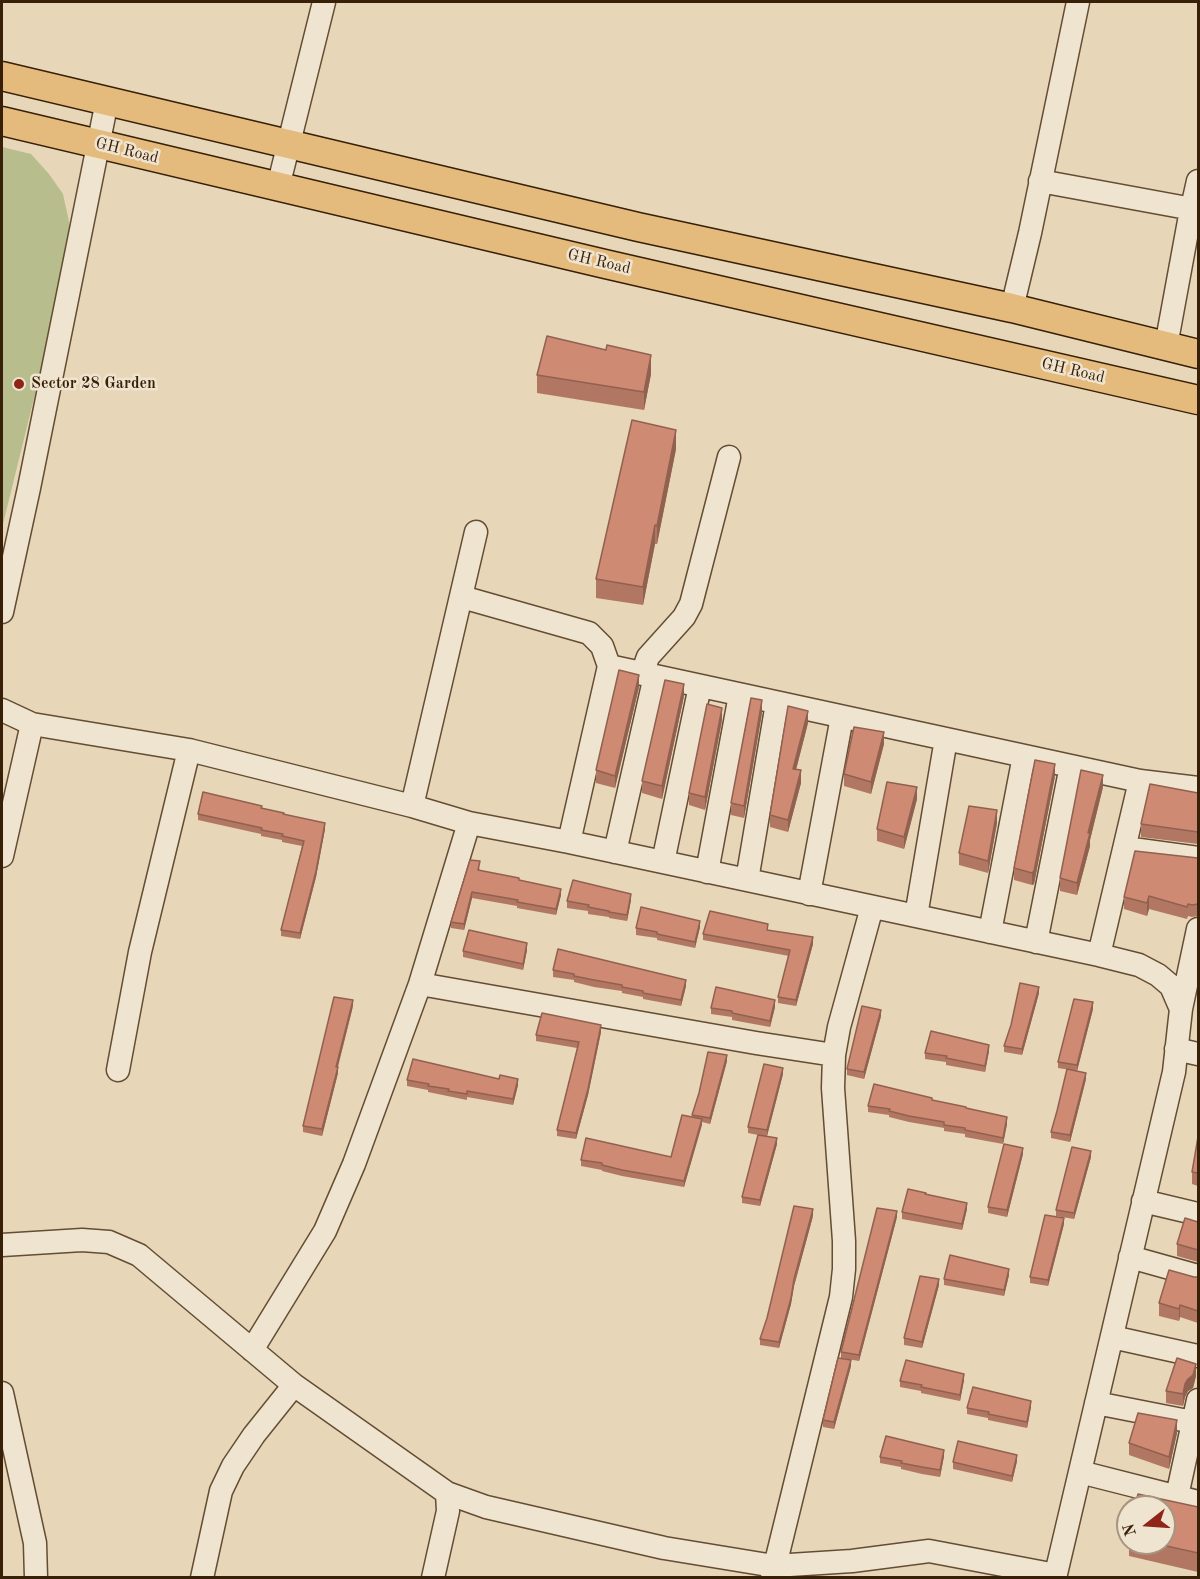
<!DOCTYPE html>
<html>
<head>
<meta charset="utf-8">
<style>
  body { margin:0 }
  #map { position:relative; width:1200px; height:1579px; overflow:hidden; background:#e7d6b7; font-family:"Old Standard TT",serif }
  canvas { display:block }
  .frame { position:absolute; inset:0; border:3px solid #381f07; pointer-events:none }
  .north { position:absolute; left:1116px; top:1495px; width:60px; height:60px; box-sizing:border-box; background:#efe4d0; border:2px solid #a69580; border-radius:50%; rotate:253deg; font-size:16px; font-weight:700; line-height:24px; text-align:center; color:#381f07 }
  .north::after { content:''; display:block; margin:auto; width:21px; height:27px; background:#8f2418; clip-path:polygon(50% 0,100% 100%,50% 72%,0 100%) }
</style>
</head>
<body>
<div id="map">
<canvas width="1200" height="1579"></canvas>
<div class="frame"></div>
<div class="north">N</div>
</div>
<script>
const ctx = document.querySelector('canvas').getContext('2d');
ctx.lineJoin = 'round';
function paint(path, color) {
  ctx.fillStyle = color;
  ctx.fill(path, 'evenodd');
}
function strokePath(path, color, width, dash) {
  ctx.strokeStyle = color;
  ctx.lineWidth = width;
  ctx.lineCap = dash ? 'butt' : 'round';
  ctx.setLineDash(dash || []);
  ctx.stroke(path);
}
function write(font, color, halo, rows, align = 'center') {
  ctx.font = font + ' "Old Standard TT",serif';
  ctx.lineWidth = 5;
  ctx.setLineDash([]);
  ctx.textBaseline = 'middle';
  ctx.strokeStyle = halo;
  ctx.fillStyle = color;
  for (const [text, x, y, turn = 0] of rows) {
    ctx.save();
    ctx.translate(x, y);
    ctx.rotate((+turn || 0) * Math.PI / 180);
    ctx.textAlign = isNaN(turn) ? turn : align;
    if (halo) ctx.strokeText(text, 0, 0);
    ctx.fillText(text, 0, 0);
    ctx.restore();
  }
}
const green = new Path2D(`
  M2,147L31,154L49,174L63,194L73,240L2,528Z`);
const minor = new Path2D(`
  M1040,181L1198,210
  M278,187L324,2
  M1012,308L1030,233L1078,2
  M1166,346L1189,221L1198,181
  M462,597L589,633L602,646L609,666
  M2,612L29,488L107,101
  M642,674L648,657L684,617L691,604L729,457
  M2,710L32,724L189,750L412,806L469,823L569,842L1099,955L1139,965L1158,975L1171,986L1181,1009L1174,1072L1055,1578
  M412,806L476,532
  M569,842L609,666L1140,781L1198,788
  M1125,848L1198,858
  M615,852L655,676
  M2,856L32,724
  M663,862L700,686
  M707,872L740,695
  M747,880L777,703
  M809,894L842,717
  M916,916L946,739
  M990,932L1024,756
  M1036,942L1071,766
  M1099,955L1140,781
  M420,984L756,1043L834,1055
  M1181,1009L1198,929
  M1176,1049L1198,1054
  M118,1070L140,952L189,750
  M1143,1201L1198,1214
  M2,1245L82,1240L109,1242L139,1255L294,1385L447,1493L486,1507L664,1548L774,1566L852,1561L929,1551L1056,1575
  M1130,1257L1198,1276
  M1112,1337L1198,1356
  M252,1350L325,1231L354,1164L420,984L469,823
  M2,1393L35,1543L36,1578
  M1096,1403L1198,1423
  M1080,1472L1198,1502
  M1177,1496L1198,1400
  M202,1578L221,1491L233,1466L254,1435L294,1385
  M433,1578L448,1511L447,1493
  M772,1578L841,1297L844,1269V1241L833,1088L834,1055L839,1027L872,907`);
const major = new Path2D(`
  M2,76L638,227L1012,308L1198,354
  M2,121L605,264L1198,400`);
const wall = new Path2D(`
  M651,374L644,410L537,393V375Z
  M676,449L657,544H655L643,605L596,598V579Z
  M639,687L615,788L596,783V770Z
  M684,696L662,799L642,793V781Z
  M762,713L744,818L731,815V803Z
  M722,720L705,810L689,805V793Z
  M808,723L796,770L801,783L788,832L770,827V815Z
  M884,744L871,794L844,786V774Z
  M1055,776L1034,884L1032,885L1014,880V868Z
  M1103,787L1090,840V846L1077,895L1060,891V878Z
  M1198,793V844L1141,837V824Z
  M917,799L904,849L877,841V829Z
  M261,808L283,814L325,829L316,877L300,939L281,936V930L302,846L282,842V840L261,836V834L198,820V814Z
  M997,823L988,873L959,865V853Z
  M1198,858V916L1192,917L1188,916L1187,919L1149,909L1147,916L1124,909V897Z
  M480,867L479,871L519,880L561,895L556,915L517,908V906L472,898L464,930L451,928V922Z
  M631,900L627,921L609,918V917L588,914V911L567,908V901Z
  M700,927L695,948L657,940V938L636,935V928Z
  M768,930L813,944L796,1006L778,1003V997L789,956L703,940V934Z
  M527,950L523,970L463,957V951Z
  M553,970L686,986L681,1006L643,999V997L622,993V991L594,987L574,982V980L553,977Z
  M1039,993L1022,1055L1004,1052V1046Z
  M353,1006L338,1067V1073L322,1136L303,1132V1126Z
  M775,1007L770,1027L732,1020V1017L711,1014V1008Z
  M1093,1009L1077,1071L1058,1068V1062Z
  M881,1016L864,1079L847,1075V1069Z
  M601,1032L588,1095L576,1139L557,1136V1130L577,1048L536,1041V1035Z
  M989,1051L985,1072L946,1065V1062L925,1059V1053Z
  M727,1061L710,1124L702,1122L684,1187L622,1176L602,1171V1170L581,1166V1160L671,1157L692,1117V1115Z
  M783,1074L767,1136L777,1144L760,1206L742,1203V1197L758,1135L748,1133V1127Z
  M1086,1079L1070,1142L1051,1138V1132Z
  M407,1080L518,1085L513,1105L467,1097V1100L428,1092V1090L407,1086Z
  M932,1100L966,1108L1007,1124L1003,1144L965,1137V1134L944,1131V1128L909,1122L889,1117V1115L868,1112V1106Z
  M1198,1137V1186L1192,1184V1172Z
  M1023,1154L1007,1217L988,1213V1207Z
  M1091,1157L1074,1219L1056,1216V1210Z
  M967,1209L962,1230L902,1219V1212Z
  M813,1216L794,1286L791,1304L779,1348L760,1345V1339Z
  M897,1217L859,1361L841,1358V1352Z
  M1198,1222V1262L1177,1256V1244Z
  M1064,1224L1048,1286L1030,1283V1277Z
  M1009,1275L1004,1296L944,1285V1279Z
  M1194,1277H1198V1323L1180,1317L1179,1321L1159,1316V1303Z
  M939,1285L922,1348L904,1345V1338Z
  M851,1366L834,1429L823,1427V1420Z
  M1196,1376L1193,1388L1188,1391L1185,1397L1183,1406L1166,1403V1391Z
  M964,1380L960,1401L921,1393V1391L900,1387V1381Z
  M1031,1407L1027,1428L988,1420V1418L967,1414V1408Z
  M1177,1433L1169,1469L1129,1455V1443Z
  M1198,1449V1470L1197,1469V1457Z
  M944,1456L940,1477L922,1474L901,1469V1467L880,1463V1457Z
  M1017,1461L1012,1482L953,1469V1462Z
  M1198,1507V1572L1129,1556V1543H1164Z`);
const shadedWall = new Path2D(`
  M651,355V374L644,410V392Z
  M676,430V449L657,544V526Z
  M655,525V544L643,605V587Z
  M639,675V687L615,788V776Z
  M684,684V696L662,799V786Z
  M762,700V713L744,818V806Z
  M722,708V720L705,810V797Z
  M808,711V723L793,781V769Z
  M884,732V744L871,794V782Z
  M1055,764V776L1034,884L1032,885V873Z
  M801,770V783L788,832V820Z
  M1103,775V787L1090,840V846L1077,895V883L1088,833Z
  M917,787V799L904,849V837Z
  M997,810V823L988,873V861Z
  M325,823V829L316,877L300,939V933Z
  M561,889V895L556,915V909Z
  M472,892V898L464,930V924Z
  M631,894V900L627,921V915Z
  M1149,896V909L1147,916V903Z
  M700,921V927L695,948V942Z
  M813,937V944L796,1006V1000Z
  M527,943V950L523,970V964Z
  M686,980V986L681,1006V1000Z
  M1039,987V993L1022,1055V1049Z
  M353,1000V1006L336,1073V1067Z
  M775,1000V1007L770,1027V1021Z
  M1093,1002V1009L1077,1071V1065Z
  M881,1010V1016L864,1079V1072Z
  M601,1025V1032L588,1095L576,1139V1133Z
  M989,1045V1051L985,1072V1066Z
  M727,1055V1061L710,1124V1118Z
  M338,1067V1073L322,1136V1129Z
  M783,1068V1074L767,1136V1130Z
  M1086,1073V1079L1070,1142V1135Z
  M518,1079V1085L513,1105V1099Z
  M1007,1117V1124L1003,1144V1138Z
  M702,1119V1125L684,1187V1181Z
  M777,1138V1144L760,1206V1200Z
  M1023,1148V1154L1007,1217V1210Z
  M1091,1151V1157L1074,1219V1213Z
  M967,1203V1209L962,1230V1224Z
  M813,1209V1216L794,1286L791,1304L779,1348V1342Z
  M897,1211V1217L859,1361V1355Z
  M1064,1218V1224L1048,1286V1280Z
  M1009,1269V1275L1004,1296V1290Z
  M939,1279V1285L922,1348V1342Z
  M1180,1305V1317L1179,1321V1309Z
  M851,1360V1366L834,1429V1422Z
  M1196,1364V1376L1193,1388L1188,1391L1185,1397L1183,1406V1394L1185,1384Z
  M964,1374V1380L960,1401V1395Z
  M1031,1401V1407L1027,1428V1422Z
  M1177,1420V1433L1169,1469V1457Z
  M944,1450V1456L940,1477V1470Z
  M1017,1455V1461L1012,1482V1476Z`);
const building = new Path2D(`
  M547,336L606,350L607,345L651,355L644,392L537,375Z
  M632,420L676,430L657,526L655,525L643,587L596,579Z
  M619,670L639,675L615,776L596,770Z
  M665,680L684,684L662,786L642,781Z
  M751,698L762,700L744,806L731,803Z
  M707,704L722,708L705,797L689,793Z
  M788,706L808,711L793,769L801,770L788,820L770,815Z
  M854,727L884,732L871,782L844,774Z
  M1035,760L1055,764L1034,871L1032,873L1014,868Z
  M1081,770L1103,775L1088,833H1090L1077,883L1060,878Z
  M887,782L917,787L904,837L877,829Z
  M1150,784L1198,793V832L1141,824Z
  M203,792L262,806L261,808L284,813L283,814L325,823L316,871L300,933L281,930L304,841L282,836L283,834L261,830L262,828L198,814Z
  M969,806L997,810L988,861L959,853Z
  M1135,851L1198,858V904L1192,905L1188,904L1187,907L1149,896L1147,903L1124,897Z
  M470,860L480,861L478,870L519,878V880L561,889L556,909L517,902L518,900L472,892L464,924L451,922Z
  M573,880L631,894L627,915L609,912V911L588,907L589,905L567,901Z
  M641,907L700,921L695,942L657,934V932L636,928Z
  M710,911L768,924L767,930L813,937L796,1000L778,997L790,950L703,934Z
  M469,930L527,943L523,964L463,951Z
  M558,949L686,980L681,1000L643,993V991L622,987V985L594,980L574,976V974L553,970Z
  M1020,983L1039,987L1022,1049L1004,1046L1011,1025Z
  M716,987L775,1000L770,1021L732,1013V1011L711,1008Z
  M334,997L353,1000L336,1067H338L322,1129L303,1126Z
  M1074,999L1093,1002L1077,1065L1058,1062Z
  M862,1006L881,1010L864,1072L847,1069Z
  M542,1013L601,1025L588,1089L576,1133L557,1130L579,1042L536,1035Z
  M931,1031L989,1045L985,1066L946,1058L947,1056L925,1053Z
  M708,1052L727,1055L710,1118L692,1115L699,1093Z
  M413,1059L499,1079L500,1075L518,1079L513,1099L467,1091V1094L448,1091L449,1089L428,1086L429,1084L407,1080Z
  M764,1064L783,1068L767,1130L748,1127Z
  M1067,1069L1086,1073L1070,1135L1051,1132L1057,1111Z
  M874,1084L932,1098V1100L966,1107V1108L1007,1117L1003,1138L965,1130V1128L944,1125V1122L909,1116L889,1111L890,1109L868,1106Z
  M682,1115L702,1119L684,1181L622,1170L602,1165V1163L581,1160L586,1138L671,1157Z
  M758,1135L777,1138L760,1200L742,1197Z
  M1198,1137V1173L1192,1172Z
  M1004,1144L1023,1148L1007,1210L988,1207Z
  M1072,1147L1091,1151L1074,1213L1056,1210Z
  M908,1189L926,1193L925,1194L967,1203L962,1224L902,1212Z
  M794,1206L813,1209L794,1279L791,1298L779,1342L760,1339L767,1318Z
  M877,1208L897,1211L859,1355L841,1352Z
  M1045,1215L1064,1218L1048,1280L1030,1277Z
  M1185,1218L1198,1222V1250L1177,1244Z
  M950,1255L1009,1269L1004,1290L944,1279Z
  M1169,1270L1194,1277H1198V1311L1180,1305L1179,1309L1159,1303Z
  M920,1276L939,1279L922,1342L904,1338Z
  M838,1358L851,1360L834,1422L823,1420Z
  M1177,1358L1196,1364L1193,1375L1188,1379L1185,1384L1183,1394L1166,1391Z
  M906,1360L964,1374L960,1395L921,1387L922,1385L900,1381Z
  M973,1387L1031,1401L1027,1422L988,1414L989,1412L967,1408Z
  M1138,1413L1177,1420L1169,1457L1129,1443Z
  M886,1436L944,1450L940,1470L922,1467L901,1463L902,1461L880,1457Z
  M958,1441L1017,1455L1012,1476L953,1462Z
  M1138,1494L1198,1507V1553L1153,1543H1164V1507H1135Z`);
const markers = [
  [19,384,6,"#8f2418"]
];
const streetNames = [
  ["GH Road",127,151,14],
  ["GH Road",599,262,13],
  ["GH Road",1073,371,13]
];
const poiNames = [
  ["Sector 28 Garden",31,384]
];
paint(green, '#b7bd8d');
strokePath(minor, '#644d33', 25);
strokePath(major, '#381f07', 31);
strokePath(minor, '#efe4d0', 22);
strokePath(major, '#e4bb7c', 28);
paint(wall, '#b27763');
paint(shadedWall, '#916150');
paint(building, '#cf8a73');
strokePath(building, '#916150', 1.5);
for (const [x, y, r, color] of markers) {
  const dot = new Path2D();
  dot.arc(x, y, r, 0, 2 * Math.PI);
  ctx.fillStyle = color;
  ctx.fill(dot);
  strokePath(dot, '#efe4d0', 2);
}
write('16px', '#381f07', '#efe4d0', streetNames);
write('bold 16px', '#381f07', '#efe4d0', poiNames, 'left');
</script>
</body>
</html>
